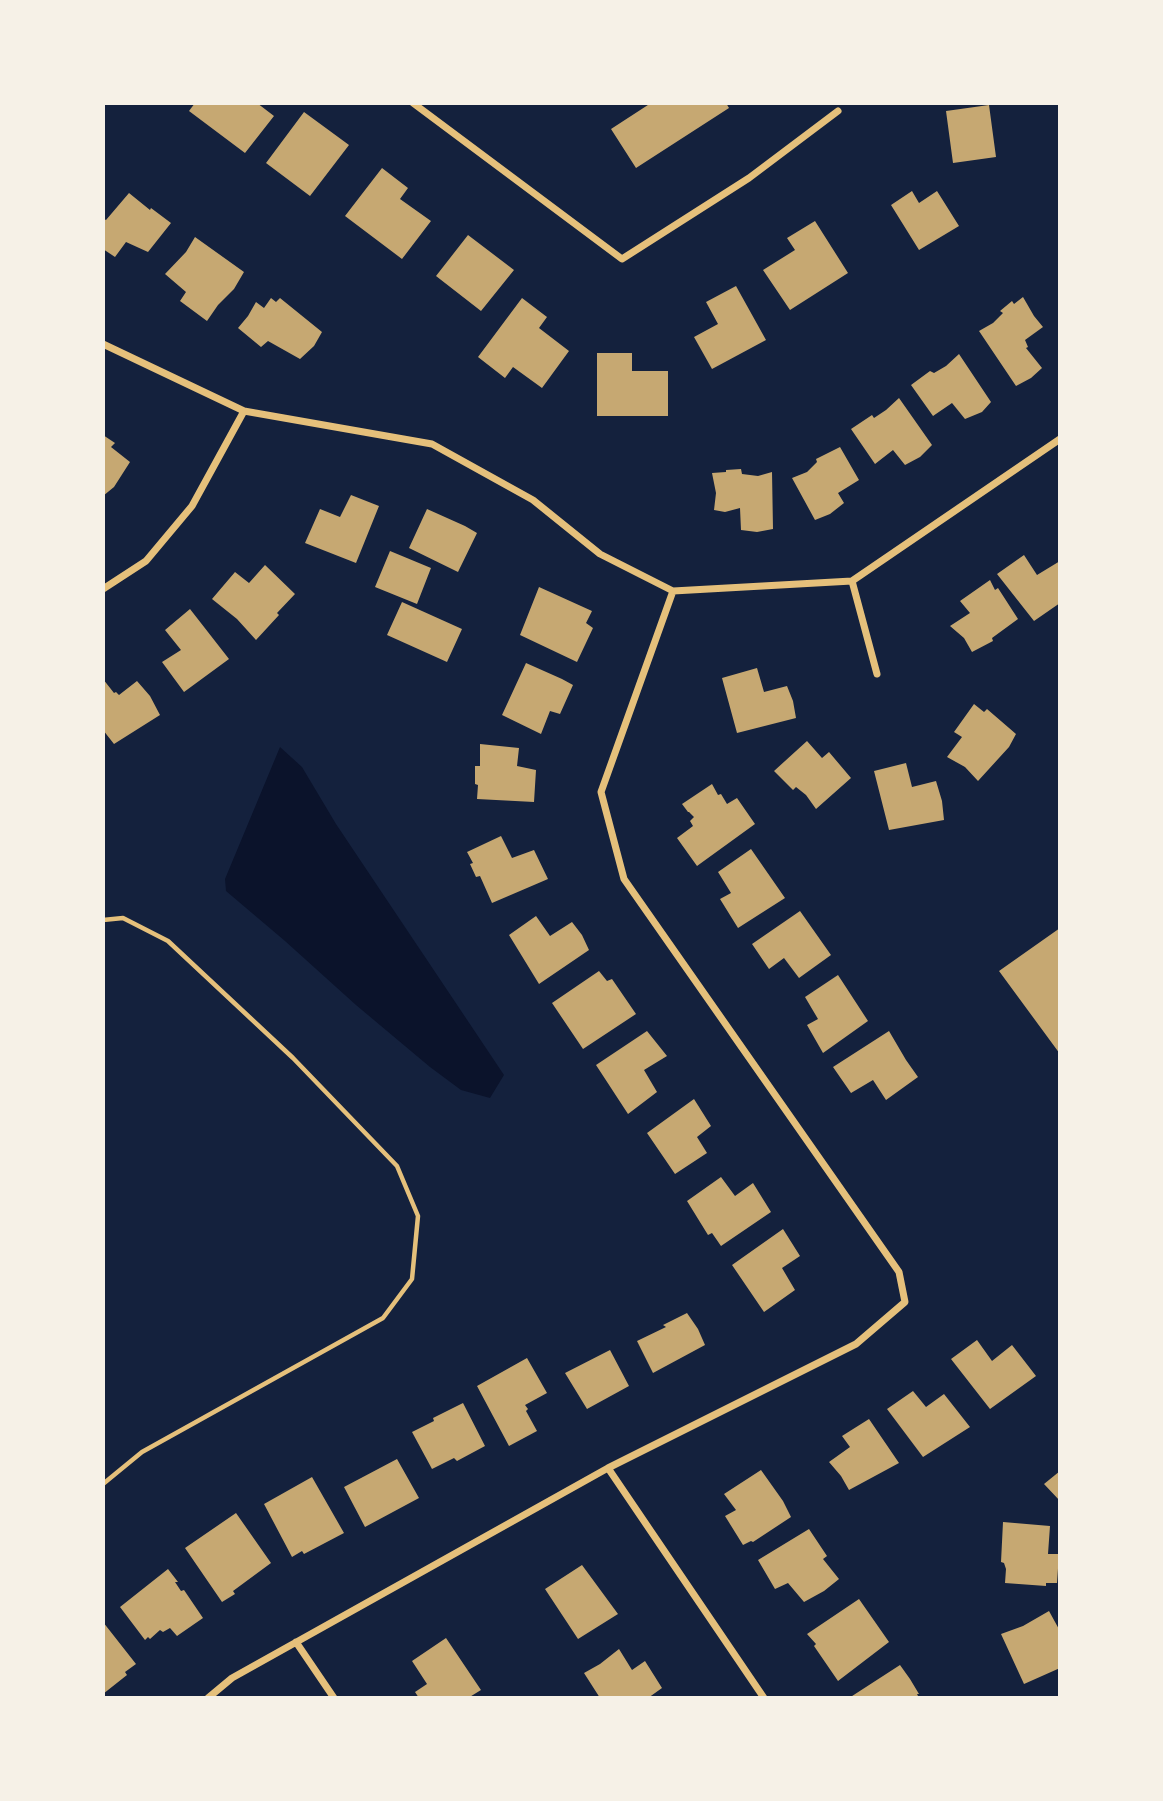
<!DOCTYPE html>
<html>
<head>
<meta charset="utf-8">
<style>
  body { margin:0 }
  #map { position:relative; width:1163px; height:1801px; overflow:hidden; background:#14213d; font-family:Helvetica,sans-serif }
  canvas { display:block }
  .frame { position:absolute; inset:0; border:105px solid #f6f1e7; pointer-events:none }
</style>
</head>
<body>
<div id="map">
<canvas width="1163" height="1801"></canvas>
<div class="frame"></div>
</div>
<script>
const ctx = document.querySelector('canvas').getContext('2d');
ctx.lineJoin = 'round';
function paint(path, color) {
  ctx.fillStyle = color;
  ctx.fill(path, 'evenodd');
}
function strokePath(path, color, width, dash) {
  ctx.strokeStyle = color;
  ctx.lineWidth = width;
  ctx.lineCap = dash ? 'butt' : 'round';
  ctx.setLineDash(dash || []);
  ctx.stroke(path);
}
const water = new Path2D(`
  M280,747L302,767L336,824L504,1075L490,1098L461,1090L430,1067L356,1005L285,941L226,891L225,879Z`);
const building = new Path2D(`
  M195,103H257L274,116L245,153L189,111Z
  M651,103H726L729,108L636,168L611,129Z
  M989,105L996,157L953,163L946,111Z
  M304,112L349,145L310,196L266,163Z
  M382,168L408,188L400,199L431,221L402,259L345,216Z
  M912,191L919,203L937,191L959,226L919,250L891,205Z
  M129,193L150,210L151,208L171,223L148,252L126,242L115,257L103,249V221L104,219L106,220Z
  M815,221L848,273L790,310L763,270L795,250L787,238Z
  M468,235L514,270L481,311L436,276Z
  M195,237L244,272L234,289L218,305L207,321L180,301L186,292L165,274L186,252Z
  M736,286L766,340L712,369L694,337L718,324L706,302Z
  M1023,297L1034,316L1043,327L1025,340L1028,347L1026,348L1042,368L1031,378L1016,386L979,331L993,323L1003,313L1000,311L1012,301L1014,304Z
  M271,298L276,302L280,298L322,332L314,346L300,359L268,341L261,347L238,328L248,316L256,302L264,308Z
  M522,298L547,317L539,328L569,351L542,388L513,367L505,378L478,357Z
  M597,353H632V371H668V416H597Z
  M959,354L991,402L982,412L965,419L952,403L933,416L911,385L930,371L934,373L946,366Z
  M899,398L932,445L920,457L905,465L893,450L875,464L851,429L872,415L874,418L886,410Z
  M103,435L115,443L111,447L130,462L114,487L103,496Z
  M840,447L859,480L838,493L844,503L830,514L815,520L792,478L807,472L817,462L816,459Z
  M741,469L742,474L758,476L772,472L773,529L757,532L741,530L740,508L725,512L714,510L716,493L712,473L726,472V470Z
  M351,495L379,506L356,563L305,543L320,509L340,517Z
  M427,509L465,526L477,533L458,572L409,548Z
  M390,551L431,568L417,604L375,587Z
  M1024,555L1037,575L1060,561V603L1034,621L997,574Z
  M265,565L295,594L277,613L279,615L256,640L237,619L212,599L235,572L249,583Z
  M990,580L995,590L998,588L1018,619L992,638L993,641L972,652L964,638L950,626L970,613L960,601Z
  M539,587L592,611L586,623L593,628L577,662L520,635Z
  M402,602L462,629L447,662L387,635Z
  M190,609L229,659L184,692L162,662L181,650L165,630Z
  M526,663L562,679L573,685L560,714L550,711L541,734L502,715Z
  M757,668L764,692L787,686L793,701L796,718L737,733L722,678Z
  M103,679L114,693L116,692L119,695L137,681L150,696L160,715L114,744L103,730Z
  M974,704L984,712L987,709L1016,734L1009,747L978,781L965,767L947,757L962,737L954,732Z
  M807,741L822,758L829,752L851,778L816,809L806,795L796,787L793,790L774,771Z
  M480,744L519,748L517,766L536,770L534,802L477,799L478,785L475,784V766H480Z
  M906,763L912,787L936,781L942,801L944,820L889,830L874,771Z
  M712,784L718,795L721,794L727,804L737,798L755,824L697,866L677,838L693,826L690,821L694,817L689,812H688L682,804Z
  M501,836L512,858L534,850L548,879L492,903L480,876L476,877L470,864L473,863L467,852Z
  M751,849L785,898L738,928L720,899L731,893L718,872Z
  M800,911L831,955L799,978L784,958L769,969L752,944Z
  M536,916L550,936L572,922L582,935L589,950L539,984L509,935Z
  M1060,928V1054L999,971Z
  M599,971L607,981L612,979L636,1014L583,1049L552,1003Z
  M838,975L868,1021L823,1053L807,1025L818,1019L805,997Z
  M647,1031L667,1056L644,1070L657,1092L628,1114L596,1065Z
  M889,1031L906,1060L918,1077L886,1100L873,1080L851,1093L833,1067Z
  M694,1099L711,1126L697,1137L707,1153L675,1174L647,1133Z
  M721,1177L735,1196L753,1183L771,1212L721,1246L712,1233L708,1235L687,1201Z
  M783,1229L800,1256L782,1268L795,1290L764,1312L732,1265Z
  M687,1313L698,1329L705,1345L653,1373L637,1341L666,1327L663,1325Z
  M977,1340L992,1361L1012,1345L1036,1376L990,1409L951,1359Z
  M610,1350L629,1386L587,1409L565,1373Z
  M527,1358L547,1393L525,1405L528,1409L526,1411L537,1431L509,1446L477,1386Z
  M913,1391L926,1407L944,1394L970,1427L923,1457L887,1409Z
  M463,1403L485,1446L457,1461L454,1458L432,1469L412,1432L434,1421L433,1418Z
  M869,1419L899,1463L849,1490L841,1476L829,1462L850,1447L842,1436Z
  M397,1459L419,1498L365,1527L344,1487Z
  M761,1470L783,1501L791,1517L753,1542L751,1541L743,1545L725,1516L736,1510L724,1494Z
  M1060,1471V1501L1044,1484Z
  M312,1477L344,1533L304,1554L302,1551L292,1557L264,1504Z
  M236,1513L271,1563L233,1591L235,1594L222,1602L185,1548Z
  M1003,1522L1050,1526L1048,1554H1059L1057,1583H1046V1586L1005,1583L1006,1569L1004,1563L1001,1562Z
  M809,1529L827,1556L823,1559L839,1579L824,1591L804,1602L788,1583L775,1589L758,1560Z
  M582,1565L618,1614L578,1639L545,1589Z
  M168,1569L178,1582H175L181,1591L184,1590L203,1618L177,1636L170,1628L163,1632L160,1630L150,1639L148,1637L145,1640L120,1607Z
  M859,1599L889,1642L838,1681L814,1646L816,1644L807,1634Z
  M1049,1611L1060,1631V1668L1024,1684L1001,1634L1023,1626Z
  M103,1622L136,1664L125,1672L127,1675L103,1694Z
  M446,1638L481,1690L468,1698H419L415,1692L427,1684L412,1661Z
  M619,1649L632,1670L645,1661L662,1688L648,1698H600L584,1673L600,1664Z
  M900,1665L910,1679L919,1694H917L919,1698H849Z`);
const path = new Path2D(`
  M103,920L123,918L168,941L293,1058L397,1166L418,1216L412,1279L383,1318L142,1452L103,1484`);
const minor = new Path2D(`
  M413,103L622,259L749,178L838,111
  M103,344L244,411L432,444L533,500L600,554L673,591
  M852,581L877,674
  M103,589L146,561L192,506L244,411
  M673,591L852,581L1060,439
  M608,1468L764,1698
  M296,1642L334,1698
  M208,1698L232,1678L608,1468L856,1344L905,1302L899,1272L624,879L601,792L673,591`);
paint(water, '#0b132b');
paint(building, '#c6a872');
strokePath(path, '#e5c07b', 4.5);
strokePath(minor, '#e5c07b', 7);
</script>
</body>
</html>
